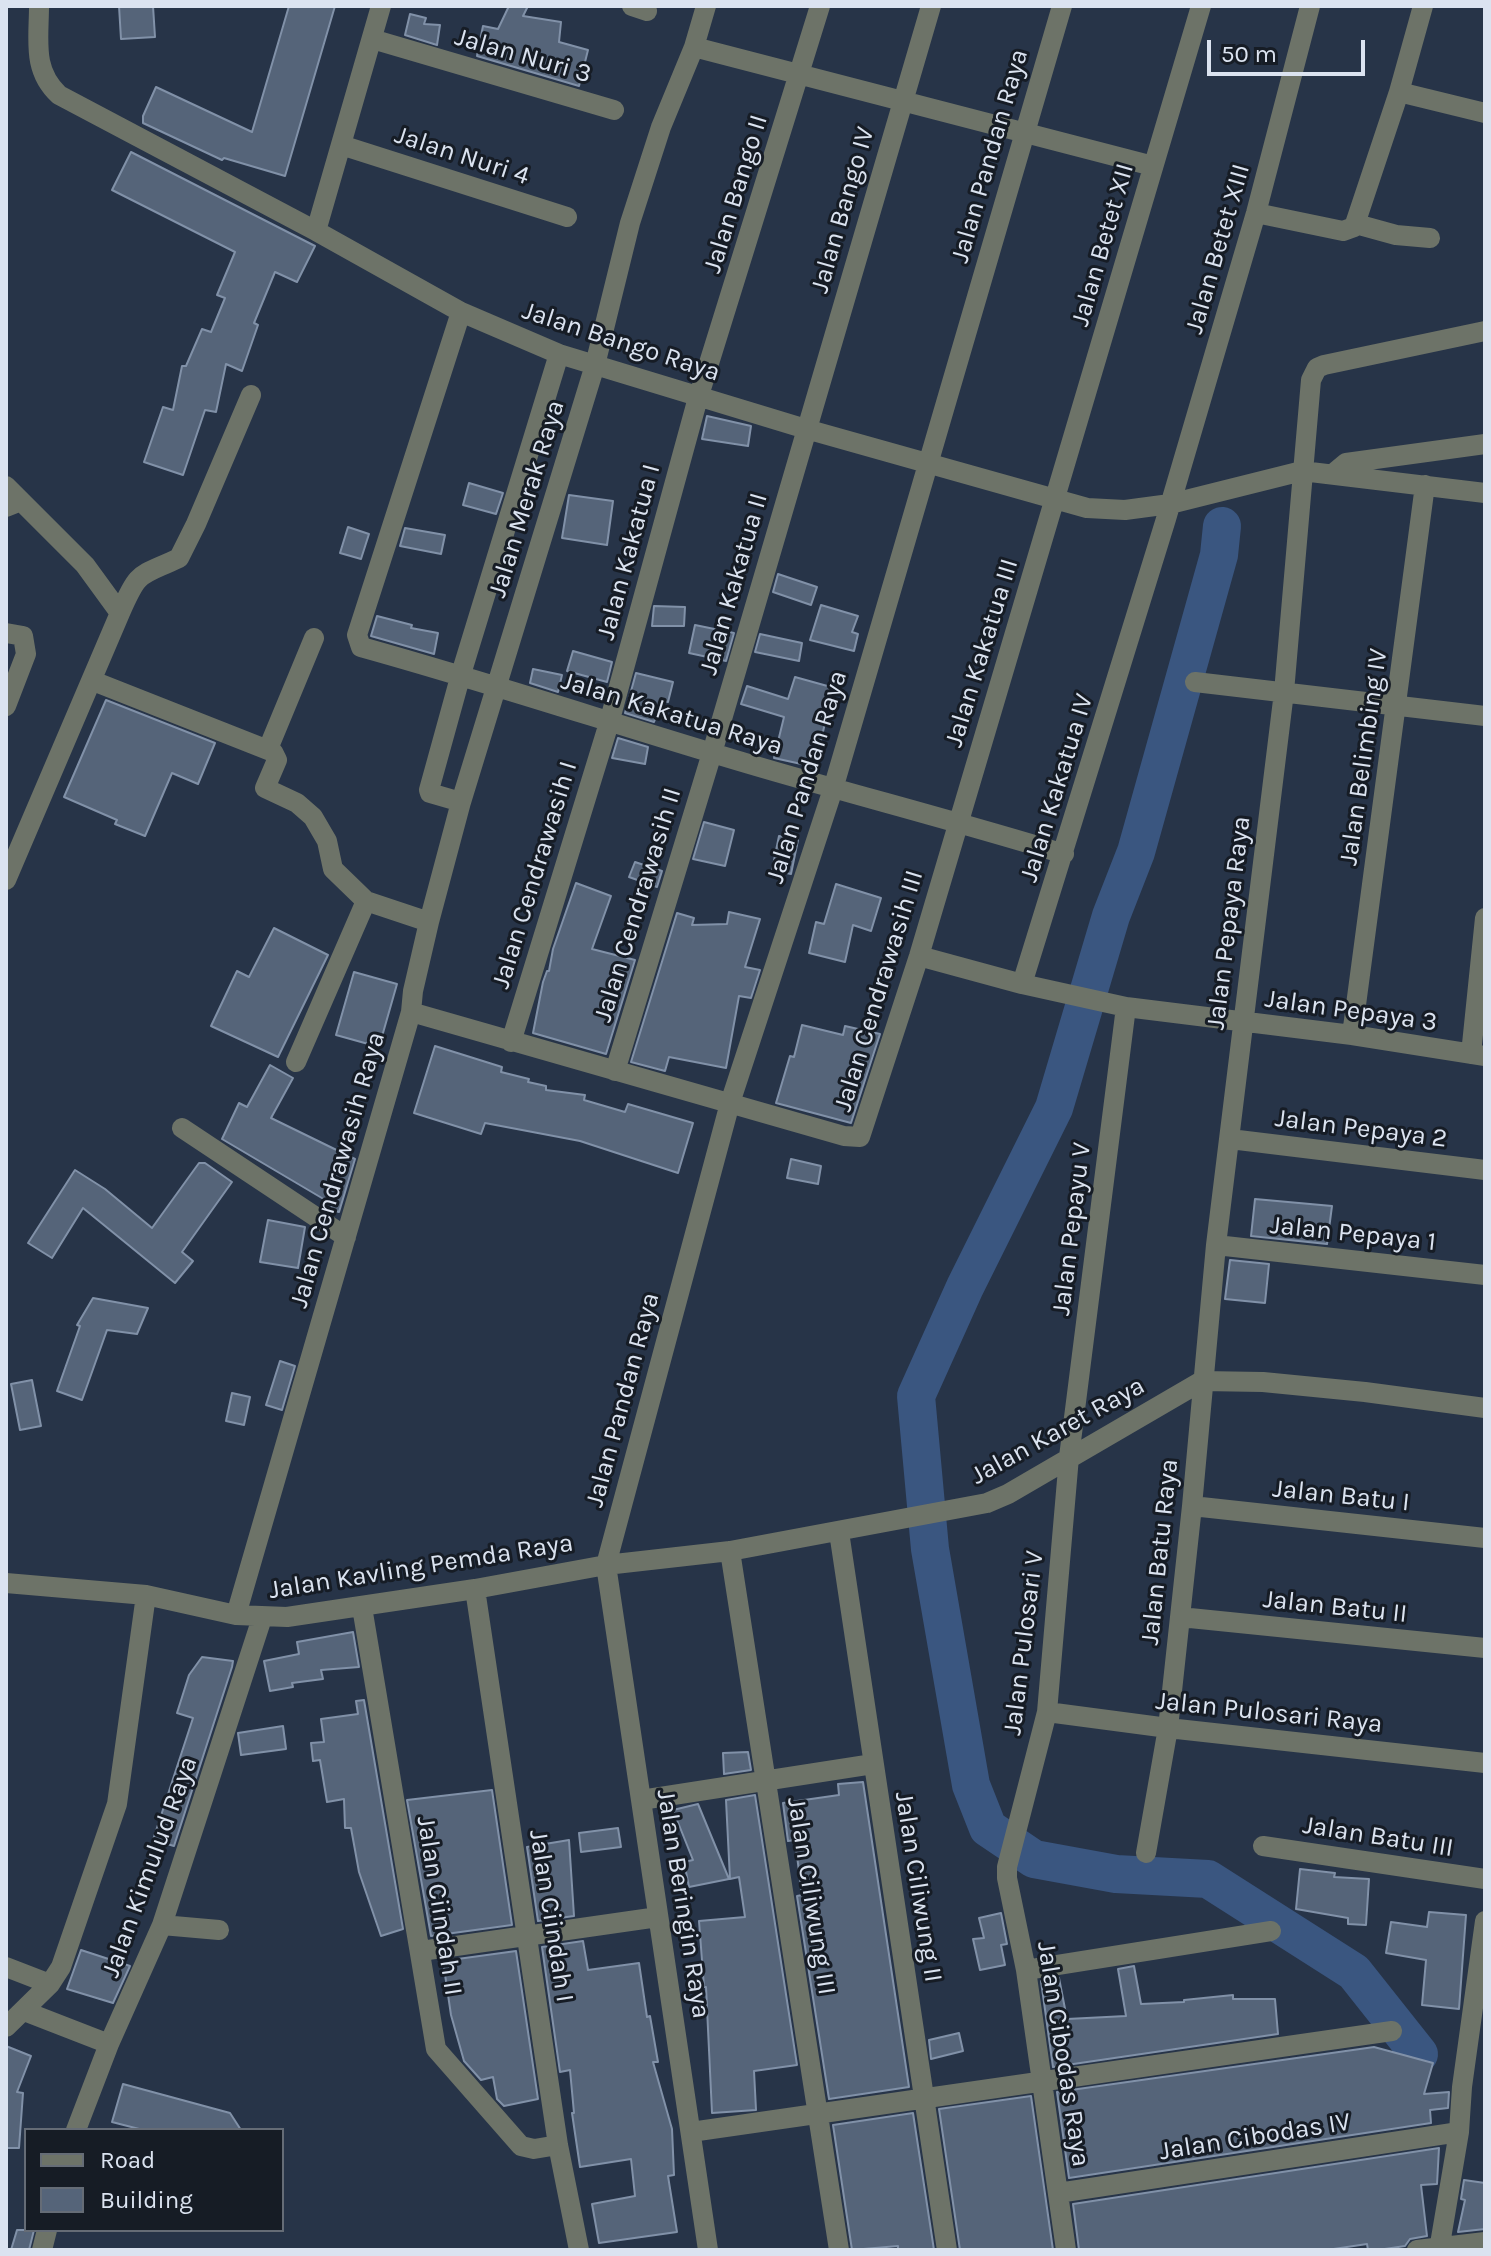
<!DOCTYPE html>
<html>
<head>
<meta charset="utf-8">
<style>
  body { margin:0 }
  #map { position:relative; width:1491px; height:2256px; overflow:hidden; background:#273448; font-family:Karla,sans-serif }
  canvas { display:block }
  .frame { position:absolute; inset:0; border:8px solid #dbe3f0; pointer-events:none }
  .legend { position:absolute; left:24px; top:2128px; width:260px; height:104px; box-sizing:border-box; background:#161c25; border:2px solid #656c76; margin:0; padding:10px 14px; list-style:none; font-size:24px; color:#dbe3f0 }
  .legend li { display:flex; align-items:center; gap:16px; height:40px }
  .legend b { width:40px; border:2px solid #656c76 }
  .scale { position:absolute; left:1207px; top:40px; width:158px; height:36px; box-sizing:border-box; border:4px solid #dbe3f0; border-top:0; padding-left:10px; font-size:24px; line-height:28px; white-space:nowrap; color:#dbe3f0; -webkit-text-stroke:6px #161c25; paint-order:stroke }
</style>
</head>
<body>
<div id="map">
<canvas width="1491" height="2256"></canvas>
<div class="frame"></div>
<ul class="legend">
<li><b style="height:10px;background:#6d7368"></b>Road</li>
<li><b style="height:22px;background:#556479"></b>Building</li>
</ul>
<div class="scale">50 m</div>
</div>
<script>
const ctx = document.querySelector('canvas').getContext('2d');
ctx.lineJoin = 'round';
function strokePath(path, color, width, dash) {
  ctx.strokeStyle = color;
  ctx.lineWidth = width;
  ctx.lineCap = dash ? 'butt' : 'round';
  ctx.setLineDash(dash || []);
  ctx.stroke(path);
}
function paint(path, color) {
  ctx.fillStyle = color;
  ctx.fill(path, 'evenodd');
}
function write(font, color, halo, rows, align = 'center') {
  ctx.font = font + ' Karla,sans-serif';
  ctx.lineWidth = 6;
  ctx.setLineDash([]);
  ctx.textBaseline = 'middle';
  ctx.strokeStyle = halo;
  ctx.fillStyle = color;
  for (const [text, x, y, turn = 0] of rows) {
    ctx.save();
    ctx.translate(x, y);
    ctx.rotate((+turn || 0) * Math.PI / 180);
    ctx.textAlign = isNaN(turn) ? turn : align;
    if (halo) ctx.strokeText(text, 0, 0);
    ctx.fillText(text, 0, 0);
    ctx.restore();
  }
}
const river = new Path2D(`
  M1222,526L1219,555L1136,852L1111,916L1054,1108L965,1287L916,1396L930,1549L971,1785L988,1828L1034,1859L1116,1874L1208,1879L1354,1972L1419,2054`);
const building = new Path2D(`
  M119,6H153L155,37L121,39Z
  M289,6H335L285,176L224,158L222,160L143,123V116L156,87L252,132Z
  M509,6H528L523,16L561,22L559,42L588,50L579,86L477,56L483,26L498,29Z
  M410,14L426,18L424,24L440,25L437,45L405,35Z
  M131,152L315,246L297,282L275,272L254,323L258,325L242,371L226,364L216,412L205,410L183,475L144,462L163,407L173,410L182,366H186L202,329L211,332L225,298L217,295L235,252L112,190Z
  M707,416L751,426L748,446L702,439Z
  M469,483L503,493L496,514L463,505Z
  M569,495L613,501L607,545L562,538Z
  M348,527L369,534L361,559L340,553Z
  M405,528L445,535L441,554L400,546Z
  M778,574L817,587L811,605L773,592Z
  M821,605L858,616L852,632L858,634L854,651L810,640Z
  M654,606L685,607L684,626H652Z
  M377,616L412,625L411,628L438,633L434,654L371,636Z
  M695,625L734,633L726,661L689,653Z
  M760,634L802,643L799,661L755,652Z
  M573,651L612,662L607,682L567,671Z
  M533,669L562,675L558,692L530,683Z
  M636,673L673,682L668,702L662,700L654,722L625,713Z
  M795,677L831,687L820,722L825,723L815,767L774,758L784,717L741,704L747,686L788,699Z
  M106,700L215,743L198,784L172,773L145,836L115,824L117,820L64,797Z
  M618,738L648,747L645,764L612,758Z
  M704,822L734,830L725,866L693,859Z
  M779,836L798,840L791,874L772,870Z
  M635,862L662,871L657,887L629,877Z
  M576,883L611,896L592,949L635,960L606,1054L533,1033L543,982L547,971H549L553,949Z
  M836,884L881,898L871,931L853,925L845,962L809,953L816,922L824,924Z
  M729,912L760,919L745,967L760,970L751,998L739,996L726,1068L669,1057L665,1071L631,1062L677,913L694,918L692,925L727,924Z
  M274,928L328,955L278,1057L211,1026L237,971L249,977Z
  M354,972L397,984L379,1047L336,1035Z
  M802,1025L843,1035L845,1026L880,1034L851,1123L776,1103L790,1056L794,1057Z
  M435,1046L502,1067L501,1072L529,1079L528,1082L546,1086V1090L585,1095L584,1100L625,1112L628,1104L693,1123L678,1173L580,1141L485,1123L481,1134L414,1113Z
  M270,1065L293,1078L271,1118L355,1159L339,1212L331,1210L332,1204L222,1139L239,1103L247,1107Z
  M791,1159L821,1166L818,1184L787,1178Z
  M199,1163H205L232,1182L182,1252L193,1261L175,1283L83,1208L52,1258L28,1243L75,1170L105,1189L152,1228Z
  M1255,1199L1332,1206L1327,1244L1251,1236Z
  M268,1220L305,1227L298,1268L260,1262Z
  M1230,1260L1269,1264L1265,1303L1225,1299Z
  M93,1298L148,1308L137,1334L107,1330L82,1400L57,1391L80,1326L77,1325Z
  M280,1361L295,1366L282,1410L266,1405Z
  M32,1380L41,1426L20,1430L11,1384Z
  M232,1393L250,1397L244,1425L226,1421Z
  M353,1632L359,1667L321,1670L323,1679L292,1683L293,1687L270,1691L264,1661L299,1654L297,1642Z
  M202,1657L233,1661L232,1667L174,1846L153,1840L193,1718L177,1713L189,1675Z
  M364,1700L403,1929L381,1936L359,1872L351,1828H345L344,1799L327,1802L320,1760L313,1761L311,1743L324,1742L321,1719L358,1714L356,1701Z
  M283,1726L286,1749L241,1755L238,1733Z
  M748,1752L751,1770L724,1774L723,1753Z
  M863,1782L909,2087L829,2099L797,1896L802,1895L795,1840L788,1841L783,1803L839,1795L838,1784Z
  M492,1790L512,1925L431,1936L407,1800Z
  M755,1795L797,2065L754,2071L756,2110L712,2113L706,1987H704L699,1921L745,1917L739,1877L730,1879L726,1800Z
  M698,1804L729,1879L689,1887L684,1862L693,1860L673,1810Z
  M618,1828L621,1847L581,1852L579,1833Z
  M569,1840L574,1916L538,1921L527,1847Z
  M1300,1869L1335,1873L1334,1877L1369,1879L1366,1925L1348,1924V1918L1296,1909Z
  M1429,1912L1466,1915L1459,2009L1422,2005L1426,1960L1386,1953L1391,1922L1427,1927Z
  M1001,1913L1007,1944L1001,1945L1005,1965L980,1970L973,1939L984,1938L979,1918Z
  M583,1941L588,1970L639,1963L647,2017L650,2016L658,2062H653L672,2129L674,2175L668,2176L677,2232L599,2243L592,2204L635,2196L631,2159L580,2167L572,2113H574L570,2070L560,2072L542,1947Z
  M81,1950L130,1966L113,2003L67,1989Z
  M516,1951L538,2099L504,2106L497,2099L493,2077L481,2080L464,2061L451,2015L443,1961Z
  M1134,1966L1141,2004L1184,2002V2000L1233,1995V1999H1275L1278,2034L1053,2067L1041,1981L1059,1978L1067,2019L1126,2016L1118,1969Z
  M959,2033L963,2051L931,2059L929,2040Z
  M6,2046L31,2056L17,2092L23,2093L19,2148H6Z
  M1374,2047L1433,2063L1424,2094L1449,2092L1448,2108L1430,2110L1431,2123L1069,2178L1057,2092Z
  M123,2084L230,2113L241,2130H143L112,2122Z
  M1031,2096L1053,2250H960L939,2109Z
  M913,2113L934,2250H898V2246L852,2250L833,2125Z
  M1439,2148L1437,2184L1421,2185L1427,2236L1410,2239L1405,2246L1378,2250H1368L1367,2244L1327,2250H1079L1073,2204Z
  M1464,2180L1485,2183V2229L1458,2232L1465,2200L1461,2199Z
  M17,2230H34L29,2250H11Z`);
const minor = new Path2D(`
  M39,6C39,40 32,70 59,95L316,231L461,312L559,354L806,429L1087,508L1125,510L1170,504L1302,471L1485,493
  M632,6L647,11
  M372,39L614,110
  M694,47L1153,166
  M1399,92L1485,113
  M341,145L567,217
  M1256,213L1343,231L1354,227L1399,92L1423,6
  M1356,224L1396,235L1430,238
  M316,231L381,6
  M461,312L357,635L361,647C491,683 620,726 749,764C854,795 960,822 1064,854
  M1334,473L1346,463L1485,444
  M6,486L21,501L6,507
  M21,501L85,565L120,613C139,569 139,577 179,558L196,524L251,395
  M6,633L23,636L26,654L6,706
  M93,681L273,752L277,760L265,788L297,803L313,817L327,841L333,869L366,901
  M1195,682L1485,716
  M268,749L314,638
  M461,802L430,793L429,790L461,674L559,354
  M6,880L120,613
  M919,956L1022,984L1166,519L1256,213L1310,6
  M1022,984L1126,1007L1352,1035L1485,1056
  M411,1012L844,1136L860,1137L919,956L1201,6
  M1352,1035L1425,485
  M511,1042L609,723L696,405L820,6
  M1471,1054L1485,918
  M296,1062L366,901L429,922
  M615,1071L712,753L931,6
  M182,1128L346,1237
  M1230,1139L1485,1170
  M1216,1245L1485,1275
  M1192,1506L1485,1538
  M839,1532L947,2250
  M730,1551L839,2250
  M6,1583L146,1595L236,1615L287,1617L475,1589L606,1565L730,1551L987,1503L1008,1494L1202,1381L1263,1382L1365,1392L1485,1408
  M475,1589L558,2145L579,2250
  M362,1607L436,2049L521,2146L534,2149L558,2145
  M236,1615L411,1012L413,991L429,922L461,802L595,365L630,223L661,127L694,47L706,6
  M1180,1617L1485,1648
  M1047,1712L1168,1728L1485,1763
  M641,1800L873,1764
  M1263,1846L1485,1879
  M1146,1853L1168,1728L1192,1506L1216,1245L1284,692L1311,380L1317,368L1324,365L1485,331
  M162,1925L219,1930
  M421,1951L658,1917
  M6,1967L50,1984
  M1026,1970L1271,1931
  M24,2011L109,2044
  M6,2027L50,1984L61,1967L117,1804L146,1595
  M76,2130L109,2044L162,1925L262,1618
  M691,2132L1392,2031
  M1058,2193L1459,2132
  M42,2250L47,2230
  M708,2250L606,1565L730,1103L833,789L1062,6
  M1066,2250L1026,1970L1007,1878V1867L1047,1712L1069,1457L1126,1007
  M1417,2250L1485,2242
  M1439,2250L1459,2132L1462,2087L1485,1921`);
const streetNames = [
  ["Jalan Nuri 3",523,56,16],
  ["Jalan Nuri 4",462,156,18],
  ["Jalan Pandan Raya",990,156,-74],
  ["Jalan Bango II",736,194,-73],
  ["Jalan Bango IV",843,210,-74],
  ["Jalan Betet XII",1103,245,-74],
  ["Jalan Betet XIII",1218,249,-74],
  ["Jalan Bango Raya",621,342,18],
  ["Jalan Merak Raya",527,499,-73],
  ["Jalan Kakatua I",629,552,-75],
  ["Jalan Kakatua II",734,584,-74],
  ["Jalan Kakatua III",982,653,-73],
  ["Jalan Kakatua Raya",672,714,17],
  ["Jalan Belimbing IV",1364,757,-82],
  ["Jalan Pandan Raya",807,777,-73],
  ["Jalan Kakatua IV",1057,788,-73],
  ["Jalan Cendrawasih I",535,875,-73],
  ["Jalan Cendrawasih II",638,905,-73],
  ["Jalan Pepaya Raya",1229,923,-83],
  ["Jalan Cendrawasih III",879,991,-73],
  ["Jalan Pepaya 3",1351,1011,8],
  ["Jalan Pepaya 2",1361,1129,7],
  ["Jalan Cendrawasih Raya",338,1170,-74],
  ["Jalan Pepayu V",1072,1229,-83],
  ["Jalan Pepaya 1",1353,1234,6],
  ["Jalan Pandan Raya",623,1400,-75],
  ["Jalan Karet Raya",1058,1431,-29],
  ["Jalan Batu I",1341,1496,6],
  ["Jalan Batu Raya",1160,1552,-84],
  ["Jalan Kavling Pemda Raya",421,1567,-9],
  ["Jalan Batu II",1335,1607,6],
  ["Jalan Pulosari V",1024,1643,-83],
  ["Jalan Pulosari Raya",1269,1713,6],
  ["Jalan Batu III",1378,1837,9],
  ["Jalan Kimulud Raya",150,1867,-70],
  ["Jalan Ciliwung II",918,1887,81],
  ["Jalan Ciliwung III",811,1896,81],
  ["Jalan Beringin Raya",683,1904,81],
  ["Jalan Ciindah II",439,1906,81],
  ["Jalan Ciindah I",551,1916,81],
  ["Jalan Cibodas Raya",1063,2054,81],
  ["Jalan Cibodas IV",1255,2137,-9]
];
strokePath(river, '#3a5680', 38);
paint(building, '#556479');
strokePath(building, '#8191a8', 2);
strokePath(minor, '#6d7368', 20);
write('26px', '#dbe3f0', '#161c25', streetNames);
</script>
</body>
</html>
